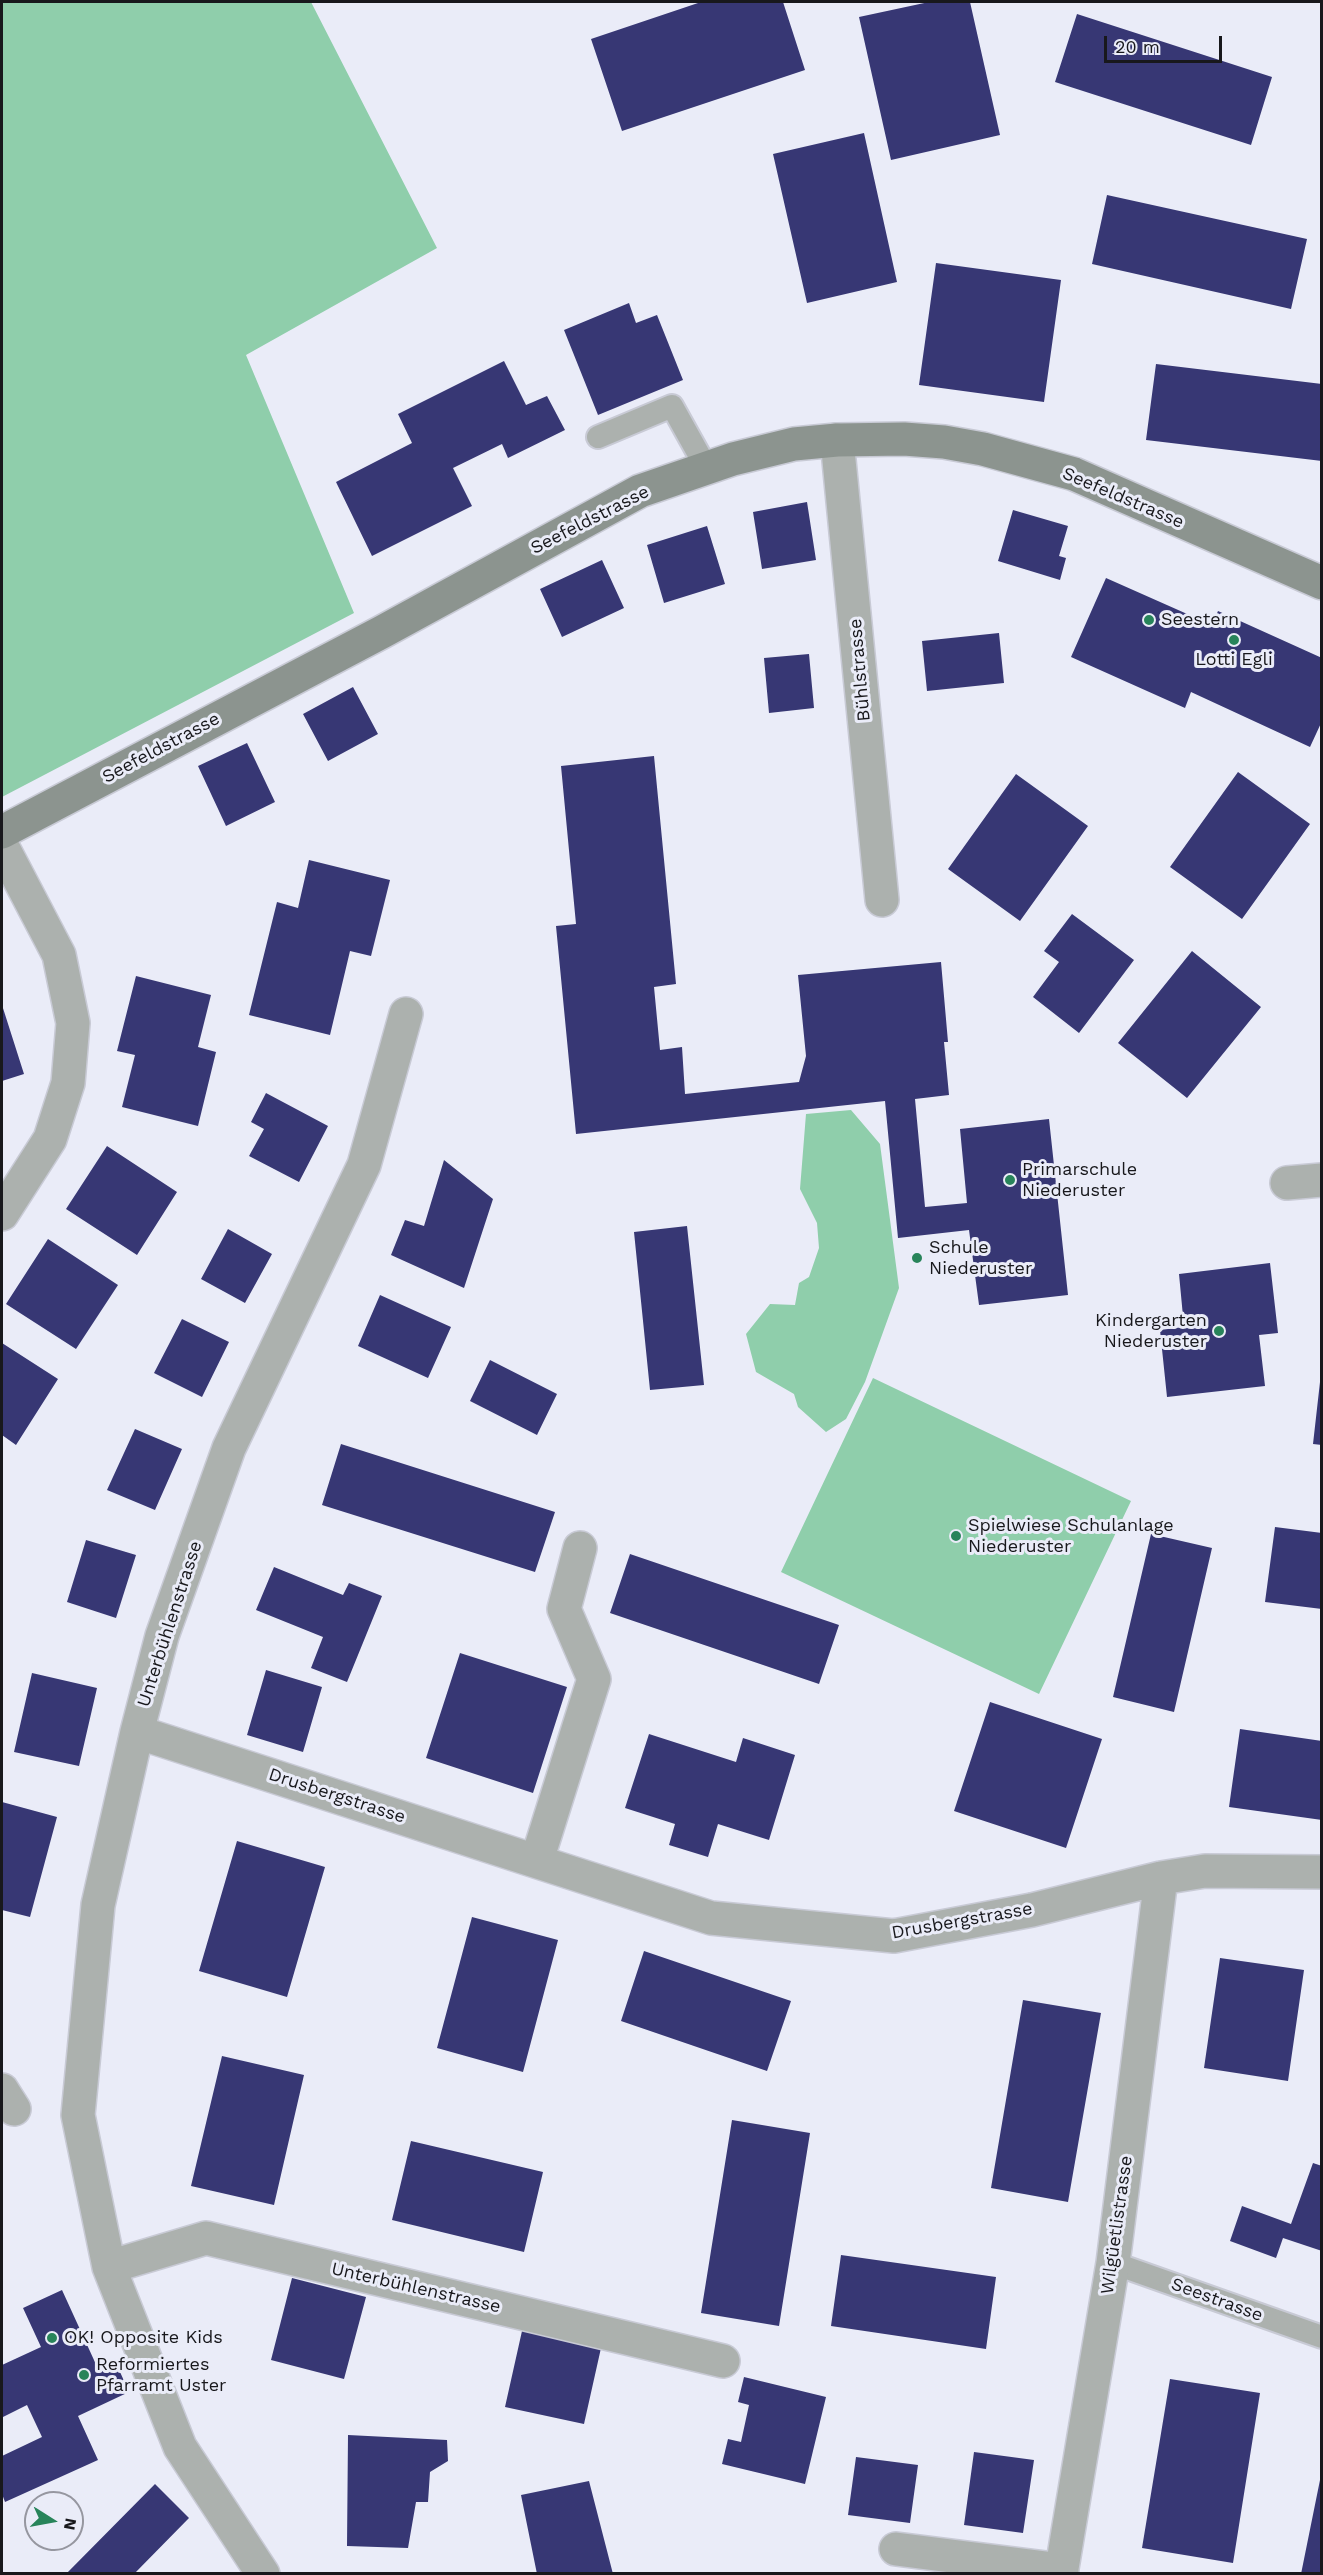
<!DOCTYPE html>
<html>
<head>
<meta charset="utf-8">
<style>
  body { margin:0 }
  #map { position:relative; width:1323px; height:2575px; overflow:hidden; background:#eaecf8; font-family:"Work Sans",sans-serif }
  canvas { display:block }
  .frame { position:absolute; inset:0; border:3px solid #18181c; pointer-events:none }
  .north { position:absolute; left:24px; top:2491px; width:60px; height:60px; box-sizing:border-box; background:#eaecf8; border:2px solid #9697a0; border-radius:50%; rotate:101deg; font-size:16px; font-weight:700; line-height:24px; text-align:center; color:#18181c }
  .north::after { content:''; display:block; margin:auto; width:21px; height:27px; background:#28845a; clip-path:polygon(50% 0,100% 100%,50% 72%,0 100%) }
  .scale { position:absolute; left:1104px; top:36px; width:118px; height:27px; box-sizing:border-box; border:3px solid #18181c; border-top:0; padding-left:8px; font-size:18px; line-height:21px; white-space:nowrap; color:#18181c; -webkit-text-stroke:4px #eaecf8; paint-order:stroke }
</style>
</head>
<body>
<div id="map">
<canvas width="1323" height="2575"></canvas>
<div class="frame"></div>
<div class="north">N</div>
<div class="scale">20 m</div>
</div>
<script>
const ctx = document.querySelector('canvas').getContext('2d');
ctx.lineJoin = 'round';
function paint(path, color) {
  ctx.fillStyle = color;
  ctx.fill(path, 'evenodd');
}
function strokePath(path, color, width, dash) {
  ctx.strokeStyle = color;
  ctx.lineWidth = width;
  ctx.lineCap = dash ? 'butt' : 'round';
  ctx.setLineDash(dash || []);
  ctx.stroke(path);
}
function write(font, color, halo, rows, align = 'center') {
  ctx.font = font + ' "Work Sans",sans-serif';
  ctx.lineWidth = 6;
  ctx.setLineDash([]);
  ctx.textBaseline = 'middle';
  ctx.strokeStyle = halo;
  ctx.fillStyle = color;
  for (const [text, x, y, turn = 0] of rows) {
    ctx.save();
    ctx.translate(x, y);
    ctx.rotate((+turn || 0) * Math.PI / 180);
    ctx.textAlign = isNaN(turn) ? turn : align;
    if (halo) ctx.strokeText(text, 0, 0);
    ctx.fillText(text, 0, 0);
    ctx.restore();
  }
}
const green = new Path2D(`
  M2,2H311L437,248L246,355L354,613L2,797Z
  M851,1110L880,1144L899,1288L865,1382L846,1419L826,1432L798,1407L794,1394L756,1372L746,1334L770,1304L795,1305L799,1283L809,1277L819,1248L817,1223L800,1189L806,1114Z
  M873,1378L1131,1501L1039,1694L781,1572Z`);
const building = new Path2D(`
  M701,2H783L805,70L622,131L591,39Z
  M929,2H970L1000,135L891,160L859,17Z
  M1077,14L1272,77L1251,145L1055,82Z
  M864,133L897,282L807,303L773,154Z
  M1107,195L1307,239L1291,309L1092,264Z
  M936,263L1061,280L1044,402L919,385Z
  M629,303L636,323L657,315L683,380L598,415L564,330Z
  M504,361L526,405L547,396L565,430L508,458L502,444L453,468L472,506L372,556L336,482L412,443L398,414Z
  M1156,364L1322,384V461L1146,440Z
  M807,502L816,560L762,569L753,512Z
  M1013,510L1068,526L1059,556L1066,558L1060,580L998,561Z
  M707,526L725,584L664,603L647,545Z
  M602,560L624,608L562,637L540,589Z
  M1106,578L1212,625L1218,611L1322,658V721L1310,747L1191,692L1185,708L1071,657Z
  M999,633L1004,683L927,691L922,641Z
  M809,654L814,708L769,713L764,658Z
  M353,687L378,734L328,761L303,714Z
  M247,743L275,802L226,826L198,766Z
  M654,756L676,984L654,987L660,1050L682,1047L685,1094L799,1082L806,1056L798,975L941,962L948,1042H944L949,1095L915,1099L925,1207L967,1203L960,1129L1049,1119L1068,1295L979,1305L969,1230L898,1238L885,1101L576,1134L556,926L576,924L561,766Z
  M1238,772L1310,824L1242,919L1170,867Z
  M1016,774L1088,826L1020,921L948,869Z
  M309,860L390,880L371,956L350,951L330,1035L249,1015L277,902L298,908Z
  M1072,914L1134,960L1079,1033L1033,997L1059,962L1044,951Z
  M1192,951L1261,1007L1187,1098L1118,1043Z
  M136,976L211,995L198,1047L216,1052L198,1126L122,1107L135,1055L117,1051Z
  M2,1005L24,1074L2,1081Z
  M266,1093L328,1126L299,1182L249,1156L264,1129L251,1122Z
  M107,1146L177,1192L137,1255L66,1209Z
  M444,1160L493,1199L464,1288L391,1255L405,1220L424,1226Z
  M687,1226L704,1385L650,1390L634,1232Z
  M228,1229L272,1254L245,1303L201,1279Z
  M48,1239L118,1285L76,1349L6,1304Z
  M1270,1263L1278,1333L1259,1335L1265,1386L1167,1397L1160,1330L1184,1327L1179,1274Z
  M380,1295L451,1327L428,1378L358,1346Z
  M182,1319L229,1342L202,1397L154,1373Z
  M2,1343L58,1379L16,1445L2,1435Z
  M490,1360L557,1394L537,1435L470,1401Z
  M1320,1382H1322V1445L1313,1444Z
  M135,1429L182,1449L155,1510L107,1490Z
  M341,1444L555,1512L535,1572L322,1505Z
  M1275,1527L1322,1533V1609L1265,1602Z
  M1151,1534L1212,1548L1174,1712L1113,1697Z
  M86,1540L136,1555L116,1618L67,1602Z
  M630,1554L839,1625L819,1684L610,1613Z
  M274,1567L343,1595L349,1583L382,1596L347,1682L311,1668L323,1637L256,1610Z
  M460,1653L567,1687L533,1793L426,1758Z
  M266,1670L322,1687L303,1752L247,1735Z
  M32,1673L97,1688L79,1766L14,1752Z
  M990,1702L1102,1739L1066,1848L954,1811Z
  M1240,1729L1322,1741V1820L1229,1807Z
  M649,1734L736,1762L743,1738L795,1755L769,1840L718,1824L708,1857L669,1845L675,1824L625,1808Z
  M2,1802L57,1817L30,1917L2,1910Z
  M237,1841L325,1867L287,1997L199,1971Z
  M472,1917L558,1940L523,2072L437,2048Z
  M644,1951L791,2001L767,2071L621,2021Z
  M1220,1958L1304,1970L1288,2081L1204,2068Z
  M1023,2000L1101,2013L1068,2202L991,2188Z
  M222,2056L304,2075L274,2205L191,2186Z
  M732,2120L810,2133L779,2326L701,2313Z
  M411,2141L543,2172L524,2252L392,2220Z
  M1313,2163L1322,2166V2251L1283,2238L1276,2258L1230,2241L1242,2206L1291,2224Z
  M841,2255L996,2277L986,2349L831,2326Z
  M292,2278L366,2297L344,2379L271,2360Z
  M62,2290L99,2371L116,2363L129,2392L78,2416L98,2460L5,2502L2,2494V2456L42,2437L27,2405L3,2417L2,2365L41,2347L23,2308Z
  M522,2331L601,2348L584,2424L505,2407Z
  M744,2377L826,2397L805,2484L722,2464L728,2439L741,2442L749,2405L738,2402Z
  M1170,2379L1260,2393L1233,2563L1142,2548Z
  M348,2435L447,2440L448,2461L430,2472L428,2502H416L408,2548L347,2546Z
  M974,2452L1034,2460L1023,2533L964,2525Z
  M856,2457L918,2465L910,2523L848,2515Z
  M1320,2480L1322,2574H1301Z
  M589,2481L613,2574H537L521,2495Z
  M155,2484L189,2518L134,2574H66Z`);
const lane = new Path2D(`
  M598,437L672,406L707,469
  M1113,2263L1322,2337`);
const street = new Path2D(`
  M837,440L882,900
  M2,846L59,955L73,1023L68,1083L50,1139L2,1214
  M1287,1183L1322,1180
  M137,1732L711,1918L894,1936L1032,1910L1161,1878L1205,1871L1322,1872
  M537,1860L594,1679L564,1609L580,1548
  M2,2090L14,2109
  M109,2267L206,2238L723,2361
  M896,2549L1062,2570
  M263,2574L180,2447L109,2267L78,2115L98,1905L137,1732L162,1636L229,1448L364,1165L406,1014
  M1061,2574L1113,2263L1161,1878`);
const secondary = new Path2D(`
  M2,832L382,632L640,491L733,459L794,444L837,440L904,439L944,442L983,449L1074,474L1322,583`);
const markers = [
  [1149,620,6,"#28845a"],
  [1234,640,6,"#28845a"],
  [1010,1180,6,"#28845a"],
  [917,1258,6,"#28845a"],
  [1219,1331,6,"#28845a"],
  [956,1536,6,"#28845a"],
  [52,2338,6,"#28845a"],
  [84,2375,6,"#28845a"]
];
const streetNames = [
  ["Seefeldstrasse",1123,498,23],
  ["Seefeldstrasse",590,520,-27],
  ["Bühlstrasse",860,670,-95],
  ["Seefeldstrasse",161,748,-28],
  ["Unterbühlenstrasse",170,1624,-72],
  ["Drusbergstrasse",337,1796,18],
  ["Drusbergstrasse",962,1921,-10],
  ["Wilgüetlistrasse",1117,2225,-82],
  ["Unterbühlenstrasse",416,2288,13],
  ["Seestrasse",1217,2300,20]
];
const poiNames = [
  ["Seestern",1161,620],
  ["Lotti Egli",1234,660,"center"],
  ["Primarschule",1022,1170],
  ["Niederuster",1022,1191],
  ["Schule",929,1248],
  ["Niederuster",929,1269],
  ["Kindergarten",1207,1321,"right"],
  ["Niederuster",1207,1342,"right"],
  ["Spielwiese Schulanlage",968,1526],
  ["Niederuster",968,1547],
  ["OK! Opposite Kids",64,2338],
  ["Reformiertes",96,2365],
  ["Pfarramt Uster",96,2386]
];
paint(green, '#8fceab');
paint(building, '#373774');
strokePath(lane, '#c8cad5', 26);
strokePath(street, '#c8cad5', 36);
strokePath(secondary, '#c8cad5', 36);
strokePath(lane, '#acb1ae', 22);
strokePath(street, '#acb1ae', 33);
strokePath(secondary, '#8c948f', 33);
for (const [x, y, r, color] of markers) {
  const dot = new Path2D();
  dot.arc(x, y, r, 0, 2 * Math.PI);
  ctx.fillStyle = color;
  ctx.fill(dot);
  strokePath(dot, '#eaecf8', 2);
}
write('18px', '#18181c', '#eaecf8', streetNames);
write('18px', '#18181c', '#eaecf8', poiNames, 'left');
</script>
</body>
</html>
